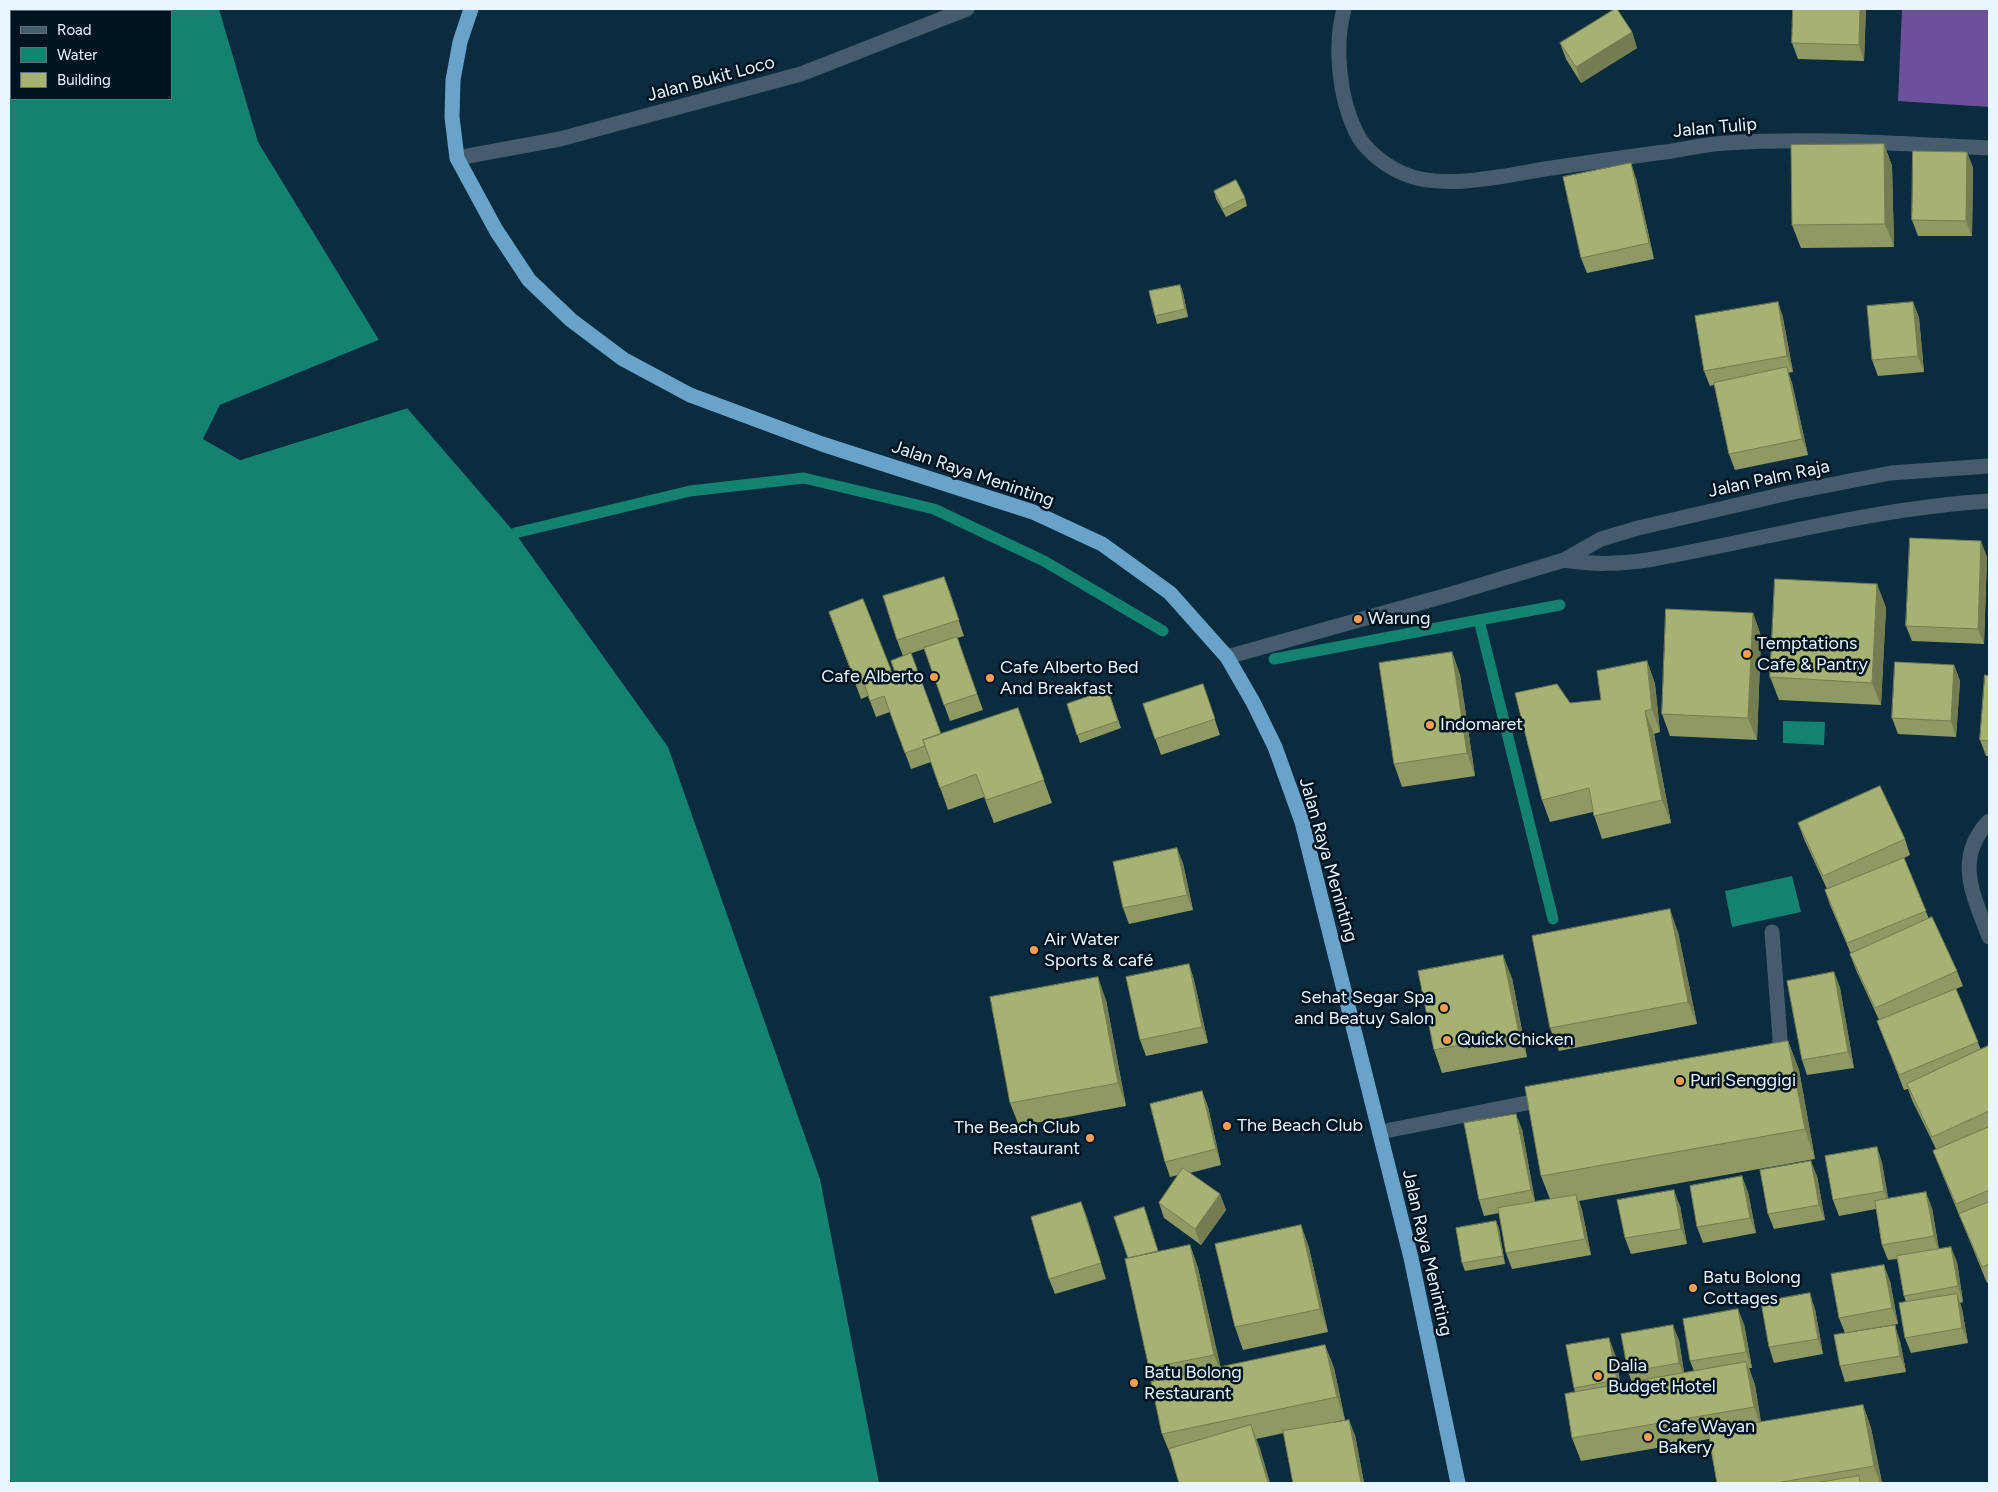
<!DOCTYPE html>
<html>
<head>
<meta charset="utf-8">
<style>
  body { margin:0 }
  #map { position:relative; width:1998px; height:1492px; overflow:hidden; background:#0b2b3e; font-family:Figtree,sans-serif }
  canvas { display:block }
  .frame { position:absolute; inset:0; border:10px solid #eaf6ff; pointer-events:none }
  .legend { position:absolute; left:10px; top:10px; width:162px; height:90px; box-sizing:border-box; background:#001321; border:1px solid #5e6e7a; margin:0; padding:6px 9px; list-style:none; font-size:15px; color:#eaf6ff }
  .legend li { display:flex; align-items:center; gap:10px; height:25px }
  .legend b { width:25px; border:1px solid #5e6e7a }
</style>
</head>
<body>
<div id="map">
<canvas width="1998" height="1492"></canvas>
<div class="frame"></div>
<ul class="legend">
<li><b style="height:6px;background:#455c6c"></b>Road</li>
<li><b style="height:14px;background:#138270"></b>Water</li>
<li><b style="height:14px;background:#a5b274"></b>Building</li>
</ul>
</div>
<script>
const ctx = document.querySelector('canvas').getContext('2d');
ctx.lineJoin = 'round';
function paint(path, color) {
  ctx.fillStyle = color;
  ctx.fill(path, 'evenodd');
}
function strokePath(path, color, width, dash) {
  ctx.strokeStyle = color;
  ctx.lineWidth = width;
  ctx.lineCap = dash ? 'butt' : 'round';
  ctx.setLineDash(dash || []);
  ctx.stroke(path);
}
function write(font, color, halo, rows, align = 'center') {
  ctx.font = font + ' Figtree,sans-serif';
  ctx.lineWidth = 5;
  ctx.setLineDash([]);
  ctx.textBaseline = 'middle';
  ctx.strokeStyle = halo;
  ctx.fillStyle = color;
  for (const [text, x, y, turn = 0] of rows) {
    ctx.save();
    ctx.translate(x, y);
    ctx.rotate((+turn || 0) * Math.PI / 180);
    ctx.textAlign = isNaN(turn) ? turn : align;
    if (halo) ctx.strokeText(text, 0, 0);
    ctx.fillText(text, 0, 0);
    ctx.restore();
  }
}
const forest = new Path2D(`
  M1902,9H1989V107L1898,101Z`);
const water = new Path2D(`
  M9,9H219L258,142L379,340L220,405L203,439L240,460L407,408L515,533L668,747L820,1179L879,1483H9ZM11,11H171V99H11Z
  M1783,721L1825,722L1824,745L1783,743Z
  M1792,876L1801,912L1732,927L1725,891Z`);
const pier = new Path2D(`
  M381,339L380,342L222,407L206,438L240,457L407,406L410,407L408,408L240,460L203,439L220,405Z`);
const stream = new Path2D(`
  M515,533L690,491L804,478L934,509L1044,561L1163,631
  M1479,620L1560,605
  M1274,659L1479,620L1553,919`);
const minor = new Path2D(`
  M1344,9C1334,46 1339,97 1356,132C1364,149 1384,165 1402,173C1441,191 1503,176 1545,169C1585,163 1625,157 1665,152C1685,149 1706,144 1727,143C1814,137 1902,144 1989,148
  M457,158L560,139L801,74L967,9
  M1564,560C1595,565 1617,564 1648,560C1761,540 1874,508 1989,501
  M1227,657L1448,595L1564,560L1601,539L1638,528L1793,492L1891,473L1989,466
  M1989,821C1953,859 1974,896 1989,937
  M1772,932L1780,1038L1779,1051L1774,1060
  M1380,1132L1547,1099`);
const highway = new Path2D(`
  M471,9L460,42L453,80L452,117L457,158L496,230L529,280L571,320L623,359L690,395L822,444L1033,512L1102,544L1170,593L1227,657L1253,702L1275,747L1302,822L1411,1258L1458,1483`);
const wall = new Path2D(`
  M1793,9H1866L1864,61L1798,59L1792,43Z
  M1632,32L1637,48L1581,83L1566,59L1560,43Z
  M1884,144L1892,166L1894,247L1801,248L1792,225Z
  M1973,167L1972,236H1918L1912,220Z
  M1636,178L1654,259L1587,273L1581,258Z
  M1214,191L1245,198L1247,206L1226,217L1216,199Z
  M1180,285L1183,293L1188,317L1157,324L1155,316Z
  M1778,302L1783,318L1793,372L1788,373L1792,383L1808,455L1735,470L1729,454L1714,385L1710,386L1704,371Z
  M1913,302L1919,318L1924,372L1878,376L1872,360Z
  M1987,557L1984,644L1912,641L1906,626Z
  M944,577L964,636L957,638L983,710L950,721L924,649L903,656L897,640Z
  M863,599L892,673L941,734L1018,708L1052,803L994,823L984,797L948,810L931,762L911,769L890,712L876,717L868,696L861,699L829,612Z
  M1886,607L1881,705L1779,700L1770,677Z
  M1753,613L1761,636L1757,740L1670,736L1662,714Z
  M1452,652L1460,675L1475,776L1402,787L1394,764Z
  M1647,661L1655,684L1660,732L1654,734L1671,823L1602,839L1593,812L1550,822L1542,800L1570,703L1601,700Z
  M1954,665L1960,681L1956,737L1898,734L1892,718Z
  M1989,676V756H1986L1980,740Z
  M1203,684L1220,735L1161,755L1143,704Z
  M1108,690L1121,728L1080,743L1067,704Z
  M1798,823L1905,839L1910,855L1904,858L1929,919L1957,971L1963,986L1956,989L1981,1050L1989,1049V1282L1987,1283L1939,1166L1933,1151L1936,1149L1912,1100L1908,1089L1904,1090L1877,1021L1879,1020L1856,970L1850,954H1851L1830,905L1825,890L1827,889L1804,839Z
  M1183,863L1193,910L1129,924L1123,908Z
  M1678,932L1697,1024L1559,1051L1550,1028Z
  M1189,964L1194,980L1208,1043L1146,1056L1140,1040Z
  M1834,972L1840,988L1854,1068L1807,1075L1802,1060Z
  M1512,978L1527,1057L1442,1073L1434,1050Z
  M1106,1000L1126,1106L1019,1126L1010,1103Z
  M1788,1041L1799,1070L1815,1159L1579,1201L1582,1210L1591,1255L1512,1269L1506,1253L1499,1213L1484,1216L1479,1200L1522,1129L1535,1202L1550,1199L1541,1176Z
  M1202,1091L1208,1107L1221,1165L1190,1173L1220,1194L1226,1210L1201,1245L1164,1218L1159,1203L1178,1175L1170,1177L1165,1162Z
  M1877,1147L1882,1163L1888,1199L1932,1208L1939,1249L1957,1262L1963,1302L1960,1303L1962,1309L1968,1343L1911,1353L1905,1338L1906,1302L1904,1296L1897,1259L1888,1260L1882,1245L1876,1209L1839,1216L1833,1200Z
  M1817,1176L1825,1220L1774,1229L1768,1214Z
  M1748,1192L1756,1233L1703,1243L1697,1227Z
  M1081,1202L1106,1279L1055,1294L1049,1279Z
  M1680,1206L1687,1244L1631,1254L1625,1238Z
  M1496,1221L1499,1229L1505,1264L1465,1271L1462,1263Z
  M1301,1225L1309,1248L1328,1332L1243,1350L1235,1327Z
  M1190,1245L1198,1268L1220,1367L1325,1345L1334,1368L1345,1420L1334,1422L1355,1435L1364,1483H1293L1284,1433L1256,1439L1270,1483H1179L1171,1456L1162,1434L1154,1381L1149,1368L1159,1252Z
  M1890,1281L1898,1324L1845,1333L1839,1318Z
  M1815,1309L1823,1354L1774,1363L1769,1347Z
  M1744,1324L1752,1368H1749L1755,1385L1761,1422L1863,1405L1871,1428L1882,1483H1717L1709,1439L1581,1461L1572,1438L1575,1392L1574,1388L1615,1354L1620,1384L1632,1382L1628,1372L1679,1340L1684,1373L1694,1371L1690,1361Z
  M1900,1341L1906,1372L1845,1382L1840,1366Z`);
const shadedWall = new Path2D(`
  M1860,9H1866L1864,61L1859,45Z
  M1632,32L1637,48L1581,83L1576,67Z
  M1884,144L1892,166L1894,247L1885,224Z
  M1967,152L1973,167L1972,236L1966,221Z
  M1631,163L1636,178L1654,259L1649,243Z
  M1180,285L1183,293L1188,317L1185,309Z
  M1778,302L1783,318L1793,372L1787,356Z
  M1913,302L1919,318L1924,372L1918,356Z
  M1787,367L1792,383L1808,455L1802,439Z
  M1981,541L1987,557L1984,644L1978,629Z
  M944,577L950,592L964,636L959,620Z
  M1877,584L1886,607L1881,705L1872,683Z
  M1753,613L1761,636L1757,740L1748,718Z
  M1452,652L1460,675L1475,776L1467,753Z
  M1647,661L1655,684L1660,732L1652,709Z
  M1954,665L1960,681L1956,737L1951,721Z
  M1645,711L1654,734L1671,823L1662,800Z
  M1177,848L1183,863L1193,910L1187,895Z
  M1670,909L1678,932L1697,1024L1688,1002Z
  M1503,955L1512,978L1527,1057L1519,1034Z
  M1189,964L1194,980L1208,1043L1202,1027Z
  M1834,972L1840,988L1854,1068L1848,1052Z
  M1098,977L1106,1000L1126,1106L1118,1083Z
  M1788,1041L1799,1070L1815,1159L1805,1129Z
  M1202,1091L1208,1107L1221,1165L1216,1149Z
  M1516,1114L1522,1129L1536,1206L1531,1190Z
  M1877,1147L1882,1163L1890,1207L1884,1191Z
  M1811,1161L1817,1176L1825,1220L1819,1205Z
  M1742,1176L1748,1192L1756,1233L1750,1218Z
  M1674,1190L1680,1206L1687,1244L1681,1229Z
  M1926,1192L1932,1208L1939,1252L1934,1236Z
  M1220,1194L1226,1210L1201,1245L1195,1229Z
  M1576,1195L1582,1210L1591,1255L1585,1239Z
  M1081,1202L1087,1217L1106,1279L1101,1263Z
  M1496,1221L1499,1229L1505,1264L1503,1256Z
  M1301,1225L1309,1248L1328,1332L1320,1309Z
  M1190,1245L1198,1268L1223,1377L1214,1355Z
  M1951,1247L1957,1262L1963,1302L1958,1286Z
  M1884,1265L1890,1281L1898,1324L1892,1308Z
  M1810,1293L1815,1309L1823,1354L1818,1339Z
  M1957,1294L1962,1309L1968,1343L1962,1328Z
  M1738,1309L1744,1324L1752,1368L1746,1352Z
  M1673,1325L1679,1340L1685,1378L1679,1363Z
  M1895,1325L1900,1341L1906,1372L1900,1356Z
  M1609,1338L1615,1354L1623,1396L1617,1380Z
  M1325,1345L1334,1368L1345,1420L1337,1397Z
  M1746,1362L1755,1385L1762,1430L1754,1407Z
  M1863,1405L1871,1428L1882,1483H1880L1874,1466Z
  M1349,1420L1355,1435L1364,1483H1361Z
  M1251,1425L1260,1448L1270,1483H1268Z`);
const building = new Path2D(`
  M1615,9H1617L1632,32L1576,67L1560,43Z
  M1793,9H1860L1859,45L1792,43Z
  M1884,144L1885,224L1792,225L1791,145Z
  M1913,151L1967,152L1966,221L1912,220Z
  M1631,163L1649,243L1581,258L1563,177Z
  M1236,180L1245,198L1223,209L1214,191Z
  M1180,285L1185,309L1155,316L1149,291Z
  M1778,302L1787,356L1704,371L1695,316Z
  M1913,302L1918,356L1872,360L1867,306Z
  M1787,367L1802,439L1729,454L1714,383Z
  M1910,538L1981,541L1978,629L1906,626Z
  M944,577L959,620L897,640L883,596Z
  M1775,579L1877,584L1872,683L1770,677Z
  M863,599L891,670L856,683L829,612Z
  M1666,609L1753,613L1748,718L1662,714Z
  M957,637L977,694L944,705L924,648Z
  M1452,652L1467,753L1394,764L1379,663Z
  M911,653L941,734L923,740L925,746L905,753L884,696L870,701L864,683L895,672L891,661Z
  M1647,661L1652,709L1645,711L1662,800L1594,816L1589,788L1542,800L1515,693L1557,684L1570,703L1601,700L1597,671Z
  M1895,662L1954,665L1951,721L1892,718Z
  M1985,675L1989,676V741L1980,740Z
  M1203,684L1215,719L1155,739L1143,704Z
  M1108,690L1118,721L1077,735L1067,704Z
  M1018,708L1044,780L986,800L976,774L940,788L923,740Z
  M1880,786L1905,839L1823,876L1798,823Z
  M1177,848L1187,895L1123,908L1113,862Z
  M1904,858L1926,911L1847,943L1825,890Z
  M1670,909L1688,1002L1550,1028L1532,936Z
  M1932,917L1957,971L1875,1008L1850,954Z
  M1503,955L1519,1034L1434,1050L1418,971Z
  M1189,964L1202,1027L1140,1040L1126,977Z
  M1834,972L1848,1052L1802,1060L1787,981Z
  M1098,977L1118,1083L1010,1103L990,997Z
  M1956,989L1978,1042L1899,1075L1877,1021Z
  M1788,1041L1805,1129L1541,1176L1525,1087Z
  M1988,1046L1989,1049V1111L1932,1137L1907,1084Z
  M1202,1091L1216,1149L1165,1162L1150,1104Z
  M1516,1114L1531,1190L1479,1200L1464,1123Z
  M1989,1127V1190L1956,1204L1933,1151Z
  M1877,1147L1884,1191L1833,1200L1825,1156Z
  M1811,1161L1819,1205L1768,1214L1760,1170Z
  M1183,1168L1220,1194L1195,1229L1159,1203Z
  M1742,1176L1750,1218L1697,1227L1690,1186Z
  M1674,1190L1681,1229L1625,1238L1617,1200Z
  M1926,1192L1934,1236L1882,1245L1875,1201Z
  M1576,1195L1585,1239L1506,1253L1498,1208Z
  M1081,1202L1101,1263L1049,1279L1031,1217Z
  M1989,1202V1264L1982,1267L1959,1214Z
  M1144,1207L1158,1251L1128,1258L1114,1217Z
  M1496,1221L1503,1256L1462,1263L1456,1228Z
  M1301,1225L1320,1309L1235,1327L1215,1244Z
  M1190,1245L1214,1355L1149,1368L1125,1259Z
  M1951,1247L1958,1286L1904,1296L1897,1256Z
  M1884,1265L1892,1308L1839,1318L1831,1274Z
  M1810,1293L1818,1339L1769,1347L1761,1302Z
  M1957,1294L1962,1328L1905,1338L1899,1303Z
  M1738,1309L1746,1352L1690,1361L1683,1319Z
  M1673,1325L1679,1363L1628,1372L1621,1334Z
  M1895,1325L1900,1356L1840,1366L1834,1335Z
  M1609,1338L1617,1380L1574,1388L1566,1345Z
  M1325,1345L1337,1397L1162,1434L1151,1382Z
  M1746,1362L1754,1407L1572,1438L1565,1394Z
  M1863,1405L1874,1466L1776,1483H1717L1708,1431Z
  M1349,1420L1361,1483H1293L1283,1431Z
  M1251,1425L1268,1483H1179L1169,1449Z
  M1859,1476L1860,1483H1815Z`);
const markers = [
  [1358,619,5,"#fb9e50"],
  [1747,654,5,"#fb9e50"],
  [934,677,5,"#fb9e50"],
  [990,678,5,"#fb9e50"],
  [1430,725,5,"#fb9e50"],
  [1034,950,5,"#fb9e50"],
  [1444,1008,5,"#fb9e50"],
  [1447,1040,5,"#fb9e50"],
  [1680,1081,5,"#fb9e50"],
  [1227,1126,5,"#fb9e50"],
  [1090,1138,5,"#fb9e50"],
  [1693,1288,5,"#fb9e50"],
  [1598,1376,5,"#fb9e50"],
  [1134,1383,5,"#fb9e50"],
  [1648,1437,5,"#fb9e50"]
];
const streetNames = [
  ["Jalan Bukit Loco",711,79,-15],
  ["Jalan Tulip",1715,128,-5],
  ["Jalan Raya Meninting",973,474,19],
  ["Jalan Palm Raja",1769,479,-12],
  ["Jalan Raya Meninting",1328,860,74],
  ["Jalan Raya Meninting",1427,1253,77]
];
const poiNames = [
  ["Warung",1368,619],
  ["Temptations",1757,644],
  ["Cafe & Pantry",1757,665],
  ["Cafe Alberto Bed",1000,668],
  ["And Breakfast",1000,689],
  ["Cafe Alberto",924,677,"right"],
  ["Indomaret",1440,725],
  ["Air Water",1044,940],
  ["Sports & café",1044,961],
  ["Sehat Segar Spa",1434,998,"right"],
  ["and Beatuy Salon",1434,1019,"right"],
  ["Quick Chicken",1457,1040],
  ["Puri Senggigi",1690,1081],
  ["The Beach Club",1237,1126],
  ["The Beach Club",1080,1128,"right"],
  ["Restaurant",1080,1149,"right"],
  ["Batu Bolong",1703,1278],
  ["Cottages",1703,1299],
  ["Dalia",1608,1366],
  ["Budget Hotel",1608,1387],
  ["Batu Bolong",1144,1373],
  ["Restaurant",1144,1394],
  ["Cafe Wayan",1658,1427],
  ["Bakery",1658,1448]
];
paint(forest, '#6b519c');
paint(water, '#138270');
paint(pier, '#0b2b3e');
strokePath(stream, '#138270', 11);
strokePath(minor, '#455c6c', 15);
strokePath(highway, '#68a4ca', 15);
paint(wall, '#8e9964');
paint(shadedWall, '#747d51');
paint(building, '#a5b274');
strokePath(building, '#747d51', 1);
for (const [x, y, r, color] of markers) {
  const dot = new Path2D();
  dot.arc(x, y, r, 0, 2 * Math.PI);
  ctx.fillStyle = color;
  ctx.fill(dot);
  strokePath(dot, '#001321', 2);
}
write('18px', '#eaf6ff', '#001321', streetNames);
write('18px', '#eaf6ff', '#001321', poiNames, 'left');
</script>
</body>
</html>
